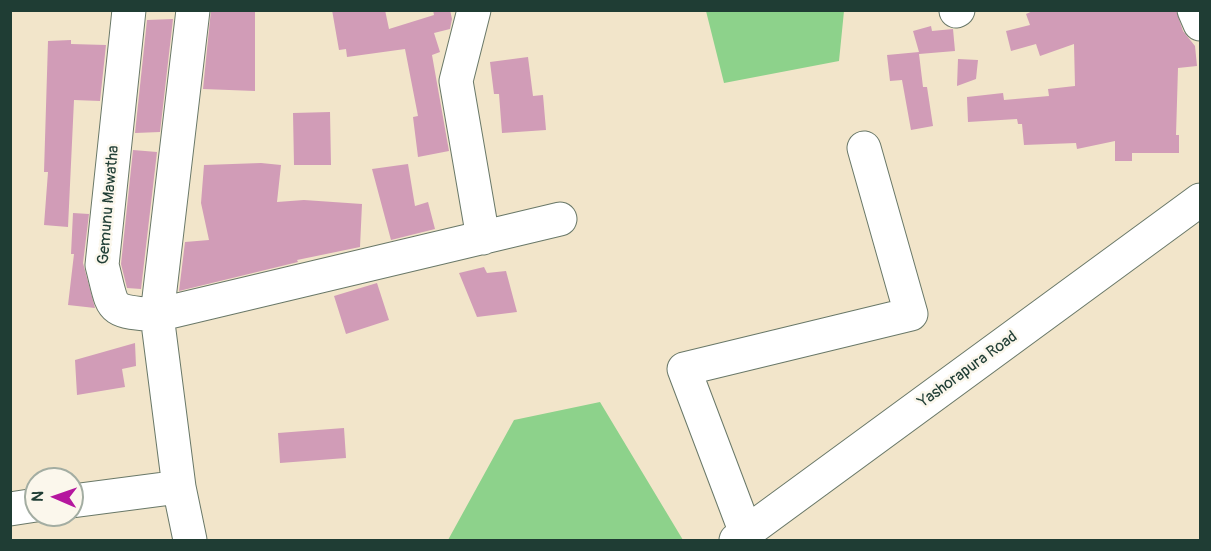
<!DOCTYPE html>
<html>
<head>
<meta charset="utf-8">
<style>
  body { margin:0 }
  #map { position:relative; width:1211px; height:551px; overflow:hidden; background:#f2e5ca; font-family:Pangolin,sans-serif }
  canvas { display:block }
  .frame { position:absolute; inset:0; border:12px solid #1f3d34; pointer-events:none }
  .north { position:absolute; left:24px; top:467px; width:60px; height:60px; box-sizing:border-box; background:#fbf7ec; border:2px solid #a3ada2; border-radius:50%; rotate:272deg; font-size:16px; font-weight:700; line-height:24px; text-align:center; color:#1f3d34 }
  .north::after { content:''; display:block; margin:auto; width:21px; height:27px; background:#b5179e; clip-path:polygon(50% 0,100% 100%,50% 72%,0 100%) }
</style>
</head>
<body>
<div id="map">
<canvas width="1211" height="551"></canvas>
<div class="frame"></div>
<div class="north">N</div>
</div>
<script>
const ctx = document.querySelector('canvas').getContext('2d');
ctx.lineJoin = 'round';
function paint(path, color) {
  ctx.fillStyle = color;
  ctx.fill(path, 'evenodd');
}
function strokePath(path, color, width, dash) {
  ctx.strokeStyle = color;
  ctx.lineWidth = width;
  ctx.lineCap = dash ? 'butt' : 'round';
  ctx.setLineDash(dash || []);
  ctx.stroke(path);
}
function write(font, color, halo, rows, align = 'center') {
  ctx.font = font + ' Pangolin,sans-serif';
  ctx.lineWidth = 5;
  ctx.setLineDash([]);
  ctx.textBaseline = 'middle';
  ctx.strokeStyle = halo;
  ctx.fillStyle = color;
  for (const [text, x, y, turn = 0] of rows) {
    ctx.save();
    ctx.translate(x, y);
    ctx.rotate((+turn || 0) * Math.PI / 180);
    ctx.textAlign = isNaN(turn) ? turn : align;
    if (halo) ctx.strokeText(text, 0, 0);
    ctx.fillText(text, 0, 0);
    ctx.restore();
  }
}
const green = new Path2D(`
  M706,11H844L839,61L724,83Z
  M600,402L683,540H448L514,420Z`);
const building = new Path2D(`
  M211,10H255V91L203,89Z
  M332,10H385L389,29L434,15L433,10H450L452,19L450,29L434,33L440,52L432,55L449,151L418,157L413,117L418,116L405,49L347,57L346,49L339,50Z
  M1035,10H1176L1183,31L1195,46L1197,66L1178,68L1176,135H1179V153H1132V161H1115V141L1077,149L1076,143L1024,145L1022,124H1018L1017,119L968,122L967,97L1003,93L1004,100L1049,96L1048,89L1075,86L1074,44L1040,56L1036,44L1011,51L1006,31L1030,25L1026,14Z
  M173,19L160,132L135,133L147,20Z
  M931,26L932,31L953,29L955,51L919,54L923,87H927L933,126L911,130L902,80L890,81L887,55L919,52L913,31Z
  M71,40V44L106,45L100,101L74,100L68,227L44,225L48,172H44L48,41Z
  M528,57L533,96L543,95L546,130L502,133L499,94H494L490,62Z
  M958,59L978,60L976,79L957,86Z
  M330,112L331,165H294L293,113Z
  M133,150L157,152L141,289L127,288L121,264Z
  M261,163L281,165L277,202L304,200L362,204L360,247L297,260L298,262L179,291L185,242L209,240L201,203L204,165Z
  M408,164L415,206L428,202L435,229L391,240L372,169Z
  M73,213L89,214L83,263L95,308L68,305L74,254H71Z
  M484,267L487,273L506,271L517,312L477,317L459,273Z
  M377,283L389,320L346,334L334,296Z
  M135,343L136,366L122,369L125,387L77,395L75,360Z
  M344,428L346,458L280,463L278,433Z`);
const minor = new Path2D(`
  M129,10L102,265C114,311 107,311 157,315L179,487L190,540
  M193,10L157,315L560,219
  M474,10L456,81L483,238
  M1194,10L1200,24
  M956,11L958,10
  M72,501L179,487
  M10,509L36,505
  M746,533L684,369L911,314L864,148
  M736,540L1200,200`);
const streetNames = [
  ["Gemunu Mawatha",109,205,-85],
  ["Yashorapura Road",968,370,-36]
];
paint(green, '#8dd28b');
paint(building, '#d19cb7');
strokePath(minor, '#697868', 35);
strokePath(minor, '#fff', 33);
write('16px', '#1f3d34', '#fbf7ec', streetNames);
</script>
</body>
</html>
